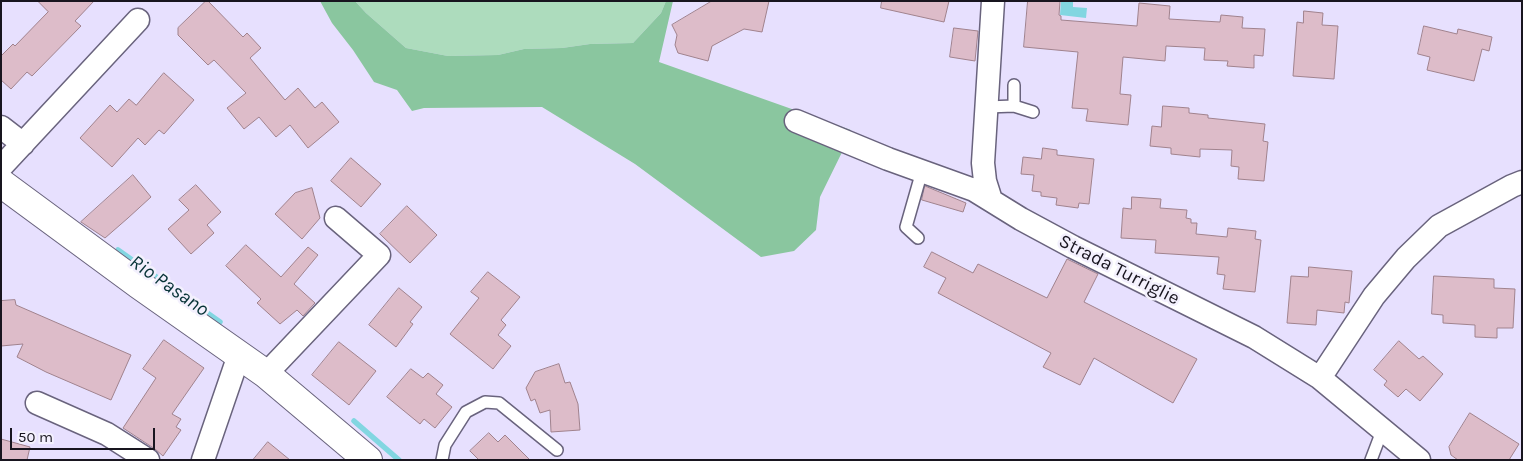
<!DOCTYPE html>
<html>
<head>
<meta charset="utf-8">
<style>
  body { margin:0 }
  #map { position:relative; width:1523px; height:461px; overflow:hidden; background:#e7e0fe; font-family:Karla,sans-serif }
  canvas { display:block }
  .frame { position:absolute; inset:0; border:2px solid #18151f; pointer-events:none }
  .scale { position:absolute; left:10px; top:428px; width:145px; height:22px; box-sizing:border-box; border:2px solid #18151f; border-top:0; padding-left:6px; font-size:15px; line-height:18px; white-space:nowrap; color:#18151f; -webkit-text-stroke:4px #f3f0fd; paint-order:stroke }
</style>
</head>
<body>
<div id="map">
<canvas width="1523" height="461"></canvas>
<div class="frame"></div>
<div class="scale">50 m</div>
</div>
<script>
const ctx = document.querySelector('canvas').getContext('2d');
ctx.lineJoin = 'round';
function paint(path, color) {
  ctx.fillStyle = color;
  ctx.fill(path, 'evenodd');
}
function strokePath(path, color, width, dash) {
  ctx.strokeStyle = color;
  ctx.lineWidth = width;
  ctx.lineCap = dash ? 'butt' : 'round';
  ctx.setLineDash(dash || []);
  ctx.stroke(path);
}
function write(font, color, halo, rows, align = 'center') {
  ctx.font = font + ' Karla,sans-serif';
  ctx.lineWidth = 5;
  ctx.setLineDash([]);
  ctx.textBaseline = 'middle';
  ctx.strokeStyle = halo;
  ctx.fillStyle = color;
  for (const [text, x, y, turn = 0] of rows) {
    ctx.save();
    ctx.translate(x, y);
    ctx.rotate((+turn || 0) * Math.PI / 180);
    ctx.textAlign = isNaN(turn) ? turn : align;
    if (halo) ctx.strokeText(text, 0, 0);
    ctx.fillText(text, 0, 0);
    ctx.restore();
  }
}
const green = new Path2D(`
  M355,1H666L661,13L633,43L590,44L562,48L524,49L498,55L448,56L406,48L366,13Z`);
const forest = new Path2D(`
  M320,1H355L366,13L406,48L448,56L498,55L524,49L562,48L590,44L633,43L661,13L666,1H673L659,62L851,130L848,140L820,197L816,230L794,251L761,257L635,164L542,107L424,108L412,111L397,90L374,82L353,50L332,23Z`);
const water = new Path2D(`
  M1061,1H1073V7L1087,8L1086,18L1060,15Z`);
const stream = new Path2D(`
  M118,250L220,322
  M354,421L399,460`);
const building = new Path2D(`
  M38,1H94L75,21L81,26L32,76L27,72L11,89L1,80V56L13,44L15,46L48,12Z
  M206,1H208L243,37L247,33L261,48L250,58L285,100L298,88L315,108L322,102L339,122L308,148L290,125L276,137L259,117L244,129L227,108L246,93L214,60L208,65L178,35V28Z
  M712,1H769L762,32L744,29L712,46L708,61L678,53L675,45L677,35L672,25Z
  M882,1H949L944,22L881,8Z
  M1028,1H1060L1059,15L1061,16V20L1137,26L1139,3L1170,6L1169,19L1220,22L1221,15L1243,17L1242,28L1265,29L1263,56L1254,55V68L1227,66L1228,61L1204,60L1205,48L1166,46L1165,61L1123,57L1120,94L1131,95L1128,125L1086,121L1088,109L1072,108L1078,52L1024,47Z
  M1304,11L1323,13L1322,25L1338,26L1334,79L1293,76L1297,22L1303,23Z
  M1424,26L1457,34L1458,29L1492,37L1489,51L1482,49L1474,81L1427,70L1430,57L1418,54Z
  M954,28L978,31L975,61L950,57Z
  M164,73L194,100L164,134L159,130L145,145L138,138L112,167L80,138L110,105L117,112L129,99L136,105Z
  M1163,106L1189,108V113L1208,115V118L1265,124L1263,141L1268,142L1264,181L1238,179L1239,167L1231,166L1232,150L1200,149V157L1171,154V148L1150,146L1152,126L1161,127Z
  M1043,148L1057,150V155L1094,159L1089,204L1079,203L1078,208L1056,205L1057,198L1041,196V192L1032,191L1034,175L1021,174L1023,157L1041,159Z
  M351,158L381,184L361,207L331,181Z
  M133,175L151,197L128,218L105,238L81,222Z
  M196,185L221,212L207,225L214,233L191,254L168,229L189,210L179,200Z
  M925,186L966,203L963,212L922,200Z
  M312,188L320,218L302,239L275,214L295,193Z
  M1132,197L1161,199L1160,208L1187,210L1186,218L1191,219V223H1197L1196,234L1227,237L1228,228L1256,231L1255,239L1261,240L1255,292L1223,289L1225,275L1217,274L1219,257L1155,253L1156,240L1121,238L1123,208L1131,209Z
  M407,206L437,235L410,263L380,234Z
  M246,245L281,277L308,247L318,255L294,284L315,303L303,316L297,310L280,324L257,303L261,299L226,266Z
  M932,252L973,273L978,264L1047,298L1067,259L1098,274L1084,302L1197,359L1173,403L1094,358L1080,385L1043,367L1051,353L938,293L946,278L924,267Z
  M1309,267L1352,271L1349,303L1345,302L1344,313L1317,310L1316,325L1287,323L1291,276L1308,277Z
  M488,272L520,297L501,320L506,325L498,335L511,346L493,369L450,334L479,298L471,292Z
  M1434,276L1494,279V288L1515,289L1513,328H1497V338L1475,337V325L1443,323V315L1432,314Z
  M399,288L422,307L410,322L413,324L396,347L369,325Z
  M15,300L16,305L131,355L111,400L46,372L17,357L23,344L1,346V301Z
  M164,340L204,368L172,414L181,419L176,427L181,430L163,456L155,449L123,428L156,378L143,369Z
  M1399,341L1419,359L1423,356L1443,374L1420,401L1406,389L1398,397L1384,385L1387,381L1374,370Z
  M339,342L376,371L349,405L312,375Z
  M559,364L565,383L570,382L578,404L580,430L551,432L550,410L540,413L535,399L531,401L526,388L535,372Z
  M411,369L423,378L428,373L443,385L436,394L452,407L435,428L424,419L420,424L387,397Z
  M1470,413L1519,444L1509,460H1458L1451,455L1449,447Z
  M489,433L498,442L505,435L530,460H479L470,451Z
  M1,439L30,447L27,460H1Z
  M268,442L290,460H253Z`);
const lane = new Path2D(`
  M1014,85V106
  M987,107L1014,106L1033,112
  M918,238L906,227L922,171
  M442,460L445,445L466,412L485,402L499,403L557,450
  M1371,460L1382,431`);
const street = new Path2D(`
  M796,121L888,159L974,190L1021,219L1073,247L1254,337L1320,378L1419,460
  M1,127L23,144
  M1,167L138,20
  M991,200L985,181L983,163L993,1
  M266,374L379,255L336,218
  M1320,378L1374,296L1406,258L1439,226L1512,186L1522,182
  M37,403L107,434L148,460
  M203,460L239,355`);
const secondary = new Path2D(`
  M1,183L138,284L266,374L368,460`);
const streetNames = [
  ["Strada Turriglie",1119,270,27]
];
const waterNames = [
  ["Rio Pasano",169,286,35]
];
paint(green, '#addcbd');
paint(forest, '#8ac69f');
paint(water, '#82d6e1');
strokePath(stream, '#82d6e1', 5.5);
paint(building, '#ddbcc9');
strokePath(building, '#a0828d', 1);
strokePath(lane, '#69637d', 14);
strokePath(street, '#69637d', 25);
strokePath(secondary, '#69637d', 30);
strokePath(lane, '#fff', 11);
strokePath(street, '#fff', 22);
strokePath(secondary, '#fff', 28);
write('19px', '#18151f', '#f3f0fd', streetNames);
write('italic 20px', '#063236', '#f3f0fd', waterNames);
</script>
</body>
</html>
